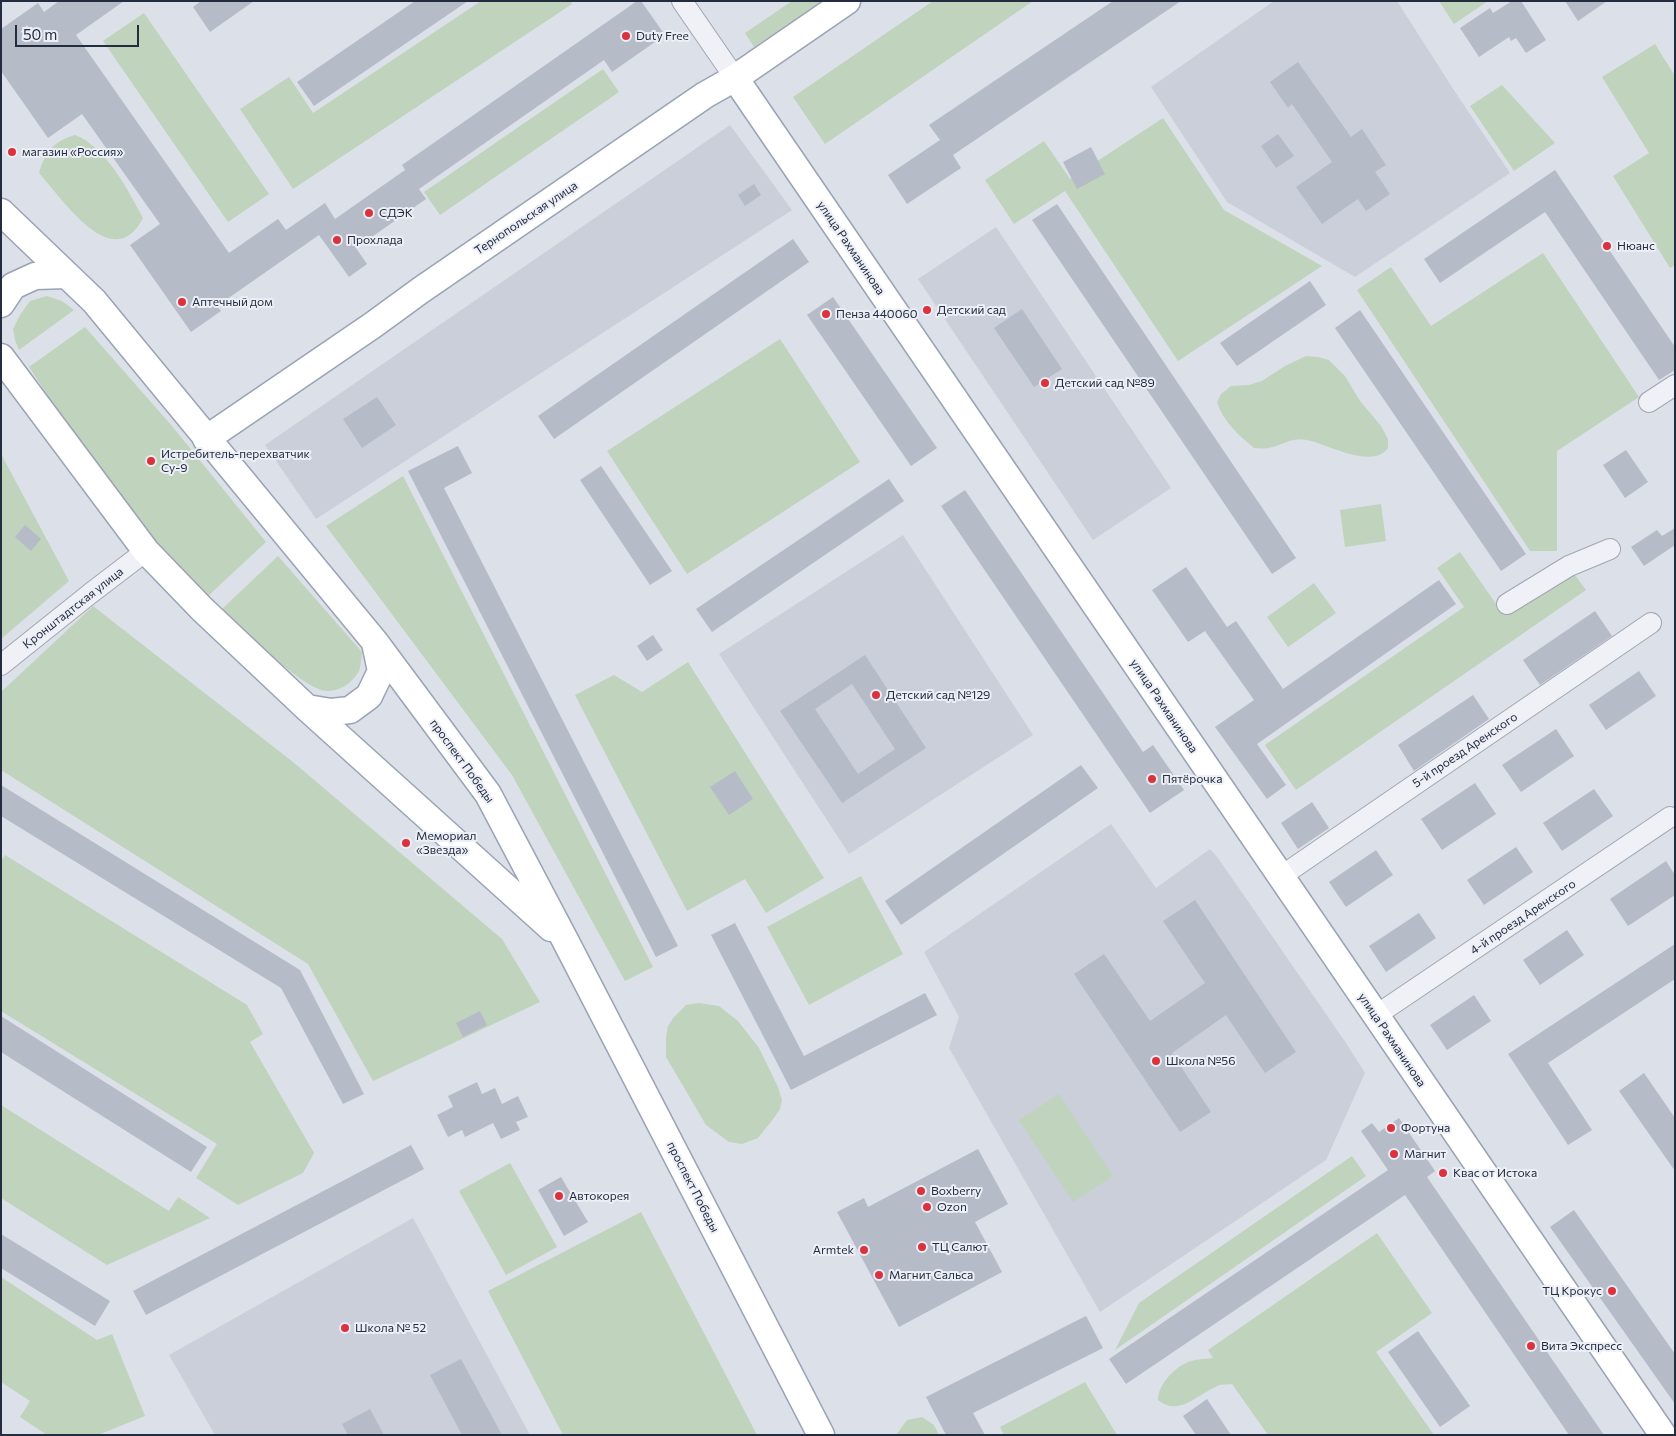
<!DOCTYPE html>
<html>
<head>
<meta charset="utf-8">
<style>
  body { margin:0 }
  #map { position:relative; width:1676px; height:1436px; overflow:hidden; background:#dce0e8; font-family:Commissioner,sans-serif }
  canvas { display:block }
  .frame { position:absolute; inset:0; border:2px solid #242c40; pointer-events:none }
  .scale { position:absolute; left:15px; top:25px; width:124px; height:22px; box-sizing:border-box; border:2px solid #242c40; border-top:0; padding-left:6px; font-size:15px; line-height:18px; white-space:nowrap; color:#242c40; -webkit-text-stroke:4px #eceff6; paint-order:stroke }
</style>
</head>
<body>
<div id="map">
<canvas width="1676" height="1436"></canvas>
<div class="frame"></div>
<div class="scale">50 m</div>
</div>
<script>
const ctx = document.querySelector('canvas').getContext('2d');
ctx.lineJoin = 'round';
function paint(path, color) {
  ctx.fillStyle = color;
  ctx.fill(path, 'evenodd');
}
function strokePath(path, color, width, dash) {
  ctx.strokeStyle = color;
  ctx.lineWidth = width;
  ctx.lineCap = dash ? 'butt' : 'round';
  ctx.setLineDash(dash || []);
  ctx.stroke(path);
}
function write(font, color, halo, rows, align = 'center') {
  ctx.font = font + ' Commissioner,sans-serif';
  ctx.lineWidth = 4;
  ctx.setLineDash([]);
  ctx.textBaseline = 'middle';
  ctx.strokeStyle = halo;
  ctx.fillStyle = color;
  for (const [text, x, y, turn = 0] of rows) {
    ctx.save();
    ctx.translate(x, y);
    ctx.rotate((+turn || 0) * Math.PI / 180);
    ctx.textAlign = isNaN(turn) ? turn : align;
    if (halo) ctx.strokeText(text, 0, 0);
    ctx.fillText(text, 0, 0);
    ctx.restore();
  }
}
const built = new Path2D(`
  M1274,1H1397L1459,98L1510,173L1355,277L1227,202L1151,87Z
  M730,125L792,210L316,519L265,445Z
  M996,227L1171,488L1093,540L918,279Z
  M903,535L1033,735L849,854L719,654Z
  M1111,824L1156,888L1210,849L1218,858L1346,1043L1365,1073L1326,1160L1100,1312L949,1048L959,1017L924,952Z
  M413,1218L530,1435H215L169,1355Z`);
const green = new Path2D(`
  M481,1H570L572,4L293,189L240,109L289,77L313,113Z
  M792,1H822L754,47L745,33Z
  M933,1H1033L825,144L793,97Z
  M1439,1H1488L1454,24Z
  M144,13L269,194L228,222L103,41Z
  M1655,44L1675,76V265L1670,268L1613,176L1649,153L1602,77Z
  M603,69L619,92L440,215L424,192Z
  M1502,85L1555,143L1514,171L1470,106Z
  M1163,118L1224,210L1322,266L1178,361L1065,191L1014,224L985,180L1044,141L1070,179Z
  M75,135C106,147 128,190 143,218C113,277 61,197 39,173C45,152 54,141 75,135Z
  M1543,253L1639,397L1557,451V551H1530L1357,290L1391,267L1431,326Z
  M47,296L62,301L74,310L19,350L15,340L13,329L20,315L30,301Z
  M85,327L172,426L266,542L208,596L175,565L144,527L65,422L29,367Z
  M780,339L860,462L687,574L607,451Z
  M1306,356L1318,357L1329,360L1345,376L1360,401L1381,426L1388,439V448C1373,470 1327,444 1307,440C1292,437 1283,445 1269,448C1264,449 1259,448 1254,448C1238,435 1223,421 1217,402L1221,394L1231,386L1249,385L1262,381L1285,366Z
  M1,454L69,581L1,639Z
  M403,476L653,967L625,981L512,775L326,526Z
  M1381,504L1386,541L1345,547L1340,510Z
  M1460,552L1503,614L1570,568L1586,590L1296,790L1265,745L1464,607L1437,568Z
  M278,556L362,652C361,658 361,666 359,671C353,682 341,691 328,691C305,692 241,627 222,609Z
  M1314,583L1336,613L1288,647L1267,617Z
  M93,606L293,762L502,939L540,1002L373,1081L308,964L1,770V692Z
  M688,662L824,878L766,913L745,879L687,911L575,695L614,675L642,692Z
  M5,855L247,1005L263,1034L250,1042L314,1153L303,1173L238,1205L196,1178L217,1144L1,1011V861Z
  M861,876L903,954L809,1005L767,927Z
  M699,1003L719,1006L738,1021L759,1048L778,1087L782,1100L780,1109L774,1118L758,1138L742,1144L729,1142L706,1125L666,1057V1037L668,1026L674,1017L686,1005Z
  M1059,1094L1113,1176L1073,1202L1019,1120Z
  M1,1105L169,1211L178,1197L210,1218L107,1265L1,1198Z
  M1352,1156L1366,1176L1115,1350L1139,1303Z
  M510,1163L557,1247L506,1275L459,1191Z
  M641,1212L757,1435H563L488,1291Z
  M1377,1233L1432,1313L1376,1352L1434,1435H1268L1232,1384C1228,1385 1224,1384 1220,1385C1200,1392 1179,1418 1158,1400C1158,1385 1173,1369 1186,1363C1193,1359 1205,1359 1213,1358L1208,1350Z
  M1,1277L97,1340L112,1334L145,1416L98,1435H47L20,1417L30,1401L1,1382Z
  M1085,1382L1117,1435H1004L1000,1427Z
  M922,1417L934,1425L939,1435H896L907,1420Z`);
const building = new Path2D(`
  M59,1H124L76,35L229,253L278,219L286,230L325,203L335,219L405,170L402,165L637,1H641L665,35L612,72L604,60L419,189L426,199L356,248L367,264L349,277L319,235L217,306L221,311L191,332L130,245L160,224L82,114L48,138L1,71V29L38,3L44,12Z
  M201,1H254L210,32L193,7Z
  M415,1H468L314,106L297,82Z
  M1113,1H1181L953,155L961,168L907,204L888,175L940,140L929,125Z
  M1512,1H1521L1546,40L1526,53L1516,38L1511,41L1509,37L1479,57L1460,28L1490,8L1493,13Z
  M1565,1H1607L1578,21Z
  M1298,62L1351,137L1362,129L1386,165L1375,172L1390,194L1366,211L1358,199L1322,224L1296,187L1332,162L1292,104L1288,108L1270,82Z
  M1278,134L1294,156L1276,168L1261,146Z
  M1091,147L1105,174L1077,189L1063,162Z
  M1555,170L1675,347V370L1659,380L1545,212L1440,283L1424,259Z
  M754,184L761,195L745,206L738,195Z
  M1057,204L1296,558L1272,574L1032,220Z
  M793,239L809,262L554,439L538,416Z
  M1310,281L1326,305L1237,366L1220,343Z
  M833,297L937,448L911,466L807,315Z
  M1022,309L1062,369L1034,387L994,328Z
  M1360,310L1526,554L1501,571L1335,328Z
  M377,397L396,425L362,448L343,419Z
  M458,446L472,473L444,488L678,946L656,957L408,471Z
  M1626,450L1648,482L1625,498L1603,465Z
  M601,466L672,571L650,585L580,480Z
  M889,479L904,501L712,632L696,609Z
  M965,490L1143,752L1153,745L1184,790L1150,813L941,506Z
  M25,525L41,539L31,551L15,537Z
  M1675,528V545L1644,566L1631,547L1657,530L1662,536Z
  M1186,567L1227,627L1236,621L1283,689L1439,580L1456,604L1257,744L1286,785L1267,799L1215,727L1254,700L1205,631L1188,642L1152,590Z
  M1595,611L1612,636L1540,685L1523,660Z
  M653,635L663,650L647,661L637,646Z
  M865,655L926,748L842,803L780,711ZM852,684L895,749L858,774L815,709Z
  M1639,671L1656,696L1606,730L1589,705Z
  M1473,695L1489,719L1414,771L1398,745Z
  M1556,729L1574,756L1521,792L1502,765Z
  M1081,765L1098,788L901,925L885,901Z
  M735,771L753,799L729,815L710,787Z
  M1475,783L1496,814L1442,850L1421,819Z
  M1,785L300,970L364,1094L343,1104L281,988L1,816Z
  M1594,789L1613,816L1562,851L1543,823Z
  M1312,802L1329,828L1298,849L1281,823Z
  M1516,847L1533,872L1484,905L1467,880Z
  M1376,850L1393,875L1346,907L1329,882Z
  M1666,861L1675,875V895L1628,926L1610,899Z
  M1195,900L1296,1052L1265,1073L1226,1015L1172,1053L1211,1112L1180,1132L1074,974L1104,954L1150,1021L1205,983L1163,921Z
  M1419,913L1436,938L1386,972L1369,946Z
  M735,923L804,1056L925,993L937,1015L791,1090L711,935Z
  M1567,930L1584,955L1540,985L1523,960Z
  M1675,944V979L1548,1063L1592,1130L1568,1145L1508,1054Z
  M1474,995L1491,1021L1447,1050L1430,1025Z
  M480,1011L487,1025L463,1037L456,1023Z
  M1,1016L207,1147L191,1172L1,1052Z
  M1644,1073L1675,1118V1171L1619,1091Z
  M477,1082L482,1094L495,1088L502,1104L518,1096L528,1117L516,1122L520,1130L501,1139L493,1123L465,1137L462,1130L448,1137L437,1115L453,1107L448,1096Z
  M1399,1118L1435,1171L1427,1177L1604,1435H1569L1405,1195L1126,1384L1109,1359L1388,1170L1361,1131L1372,1123L1379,1132Z
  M411,1145L424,1169L146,1315L133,1291Z
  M978,1149L1008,1204L975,1222L1002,1272L899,1327L837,1212L864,1198L868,1207Z
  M561,1177L588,1222L564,1236L538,1190Z
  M1574,1210L1675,1354V1404L1550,1227Z
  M1,1234L110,1301L95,1326L1,1268Z
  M1086,1316L1103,1348L973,1413L985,1435H946L926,1397Z
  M1418,1331L1470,1406L1440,1427L1388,1352Z
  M461,1359L502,1435H462L430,1375Z
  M1207,1399L1231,1435H1196L1183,1416Z
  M370,1409L384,1435H348L342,1424Z`);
const minor = new Path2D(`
  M682,1L735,78
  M1649,402L1675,385
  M1507,604L1569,566L1610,549
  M1,665L91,593L146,551
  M1280,877L1651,623
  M1375,1016L1670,817`);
const major = new Path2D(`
  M735,78L1663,1435
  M1,212L94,301L375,642L488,794L565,940L821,1435
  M1,304L13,286L35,276L66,275
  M1,357L146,551L202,609L307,708L551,928
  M206,439L373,325L421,290L705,95L735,78L847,1
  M307,708L331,712L350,710L369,696L381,671L375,643`);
const markers = [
  [626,36,5,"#dc323e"],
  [12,152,5,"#dc323e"],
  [369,213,5,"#dc323e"],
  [337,240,5,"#dc323e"],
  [1607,246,5,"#dc323e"],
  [182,302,5,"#dc323e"],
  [927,310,5,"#dc323e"],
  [826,314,5,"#dc323e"],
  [1045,383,5,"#dc323e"],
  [151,461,5,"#dc323e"],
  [876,695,5,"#dc323e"],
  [1152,779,5,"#dc323e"],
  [406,843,5,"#dc323e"],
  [1156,1061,5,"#dc323e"],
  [1391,1128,5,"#dc323e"],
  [1394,1154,5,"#dc323e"],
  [1443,1173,5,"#dc323e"],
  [921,1191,5,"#dc323e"],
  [559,1196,5,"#dc323e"],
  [927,1207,5,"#dc323e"],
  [922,1247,5,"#dc323e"],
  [864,1250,5,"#dc323e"],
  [879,1275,5,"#dc323e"],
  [1612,1291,5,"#dc323e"],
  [345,1328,5,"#dc323e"],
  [1531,1346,5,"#dc323e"]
];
const poiNames = [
  ["Duty Free",636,36],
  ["магазин «Россия»",22,152],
  ["СДЭК",379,213],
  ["Прохлада",347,240],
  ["Нюанс",1617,246],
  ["Аптечный дом",192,302],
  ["Детский сад",937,310],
  ["Пенза 440060",836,314],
  ["Детский сад №89",1055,383],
  ["Истребитель-перехватчик",161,454],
  ["Су-9",161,468],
  ["Детский сад №129",886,695],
  ["Пятёрочка",1162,779],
  ["Мемориал",416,836],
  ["«Звезда»",416,850],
  ["Школа №56",1166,1061],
  ["Фортуна",1401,1128],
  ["Магнит",1404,1154],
  ["Квас от Истока",1453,1173],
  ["Boxberry",931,1191],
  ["Автокорея",569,1196],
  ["Ozon",937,1207],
  ["ТЦ Салют",932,1247],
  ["Armtek",854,1250,"right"],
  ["Магнит Сальса",889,1275],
  ["ТЦ Крокус",1602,1291,"right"],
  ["Школа № 52",355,1328],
  ["Вита Экспресс",1541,1346]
];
const streetNames = [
  ["Тернопольская улица",526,218,-34],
  ["улица Рахманинова",851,248,56],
  ["Кронштадтская улица",73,608,-38],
  ["улица Рахманинова",1164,706,56],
  ["5-й проезд Аренского",1465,750,-34],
  ["проспект Победы",462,761,54],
  ["4-й проезд Аренского",1523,917,-34],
  ["улица Рахманинова",1392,1040,56],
  ["проспект Победы",693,1187,63]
];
paint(built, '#cacfda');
paint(green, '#c0d3bc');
paint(building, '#b6bbc8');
strokePath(minor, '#a1a6b2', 22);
strokePath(major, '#9aa3b5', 29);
strokePath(minor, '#eff1f6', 20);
strokePath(major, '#fff', 26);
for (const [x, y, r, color] of markers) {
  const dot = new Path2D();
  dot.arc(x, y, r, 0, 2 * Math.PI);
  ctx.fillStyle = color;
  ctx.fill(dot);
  strokePath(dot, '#eceff6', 2);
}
write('12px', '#242c40', '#eceff6', poiNames, 'left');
write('12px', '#242c40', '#eceff6', streetNames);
</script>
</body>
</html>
